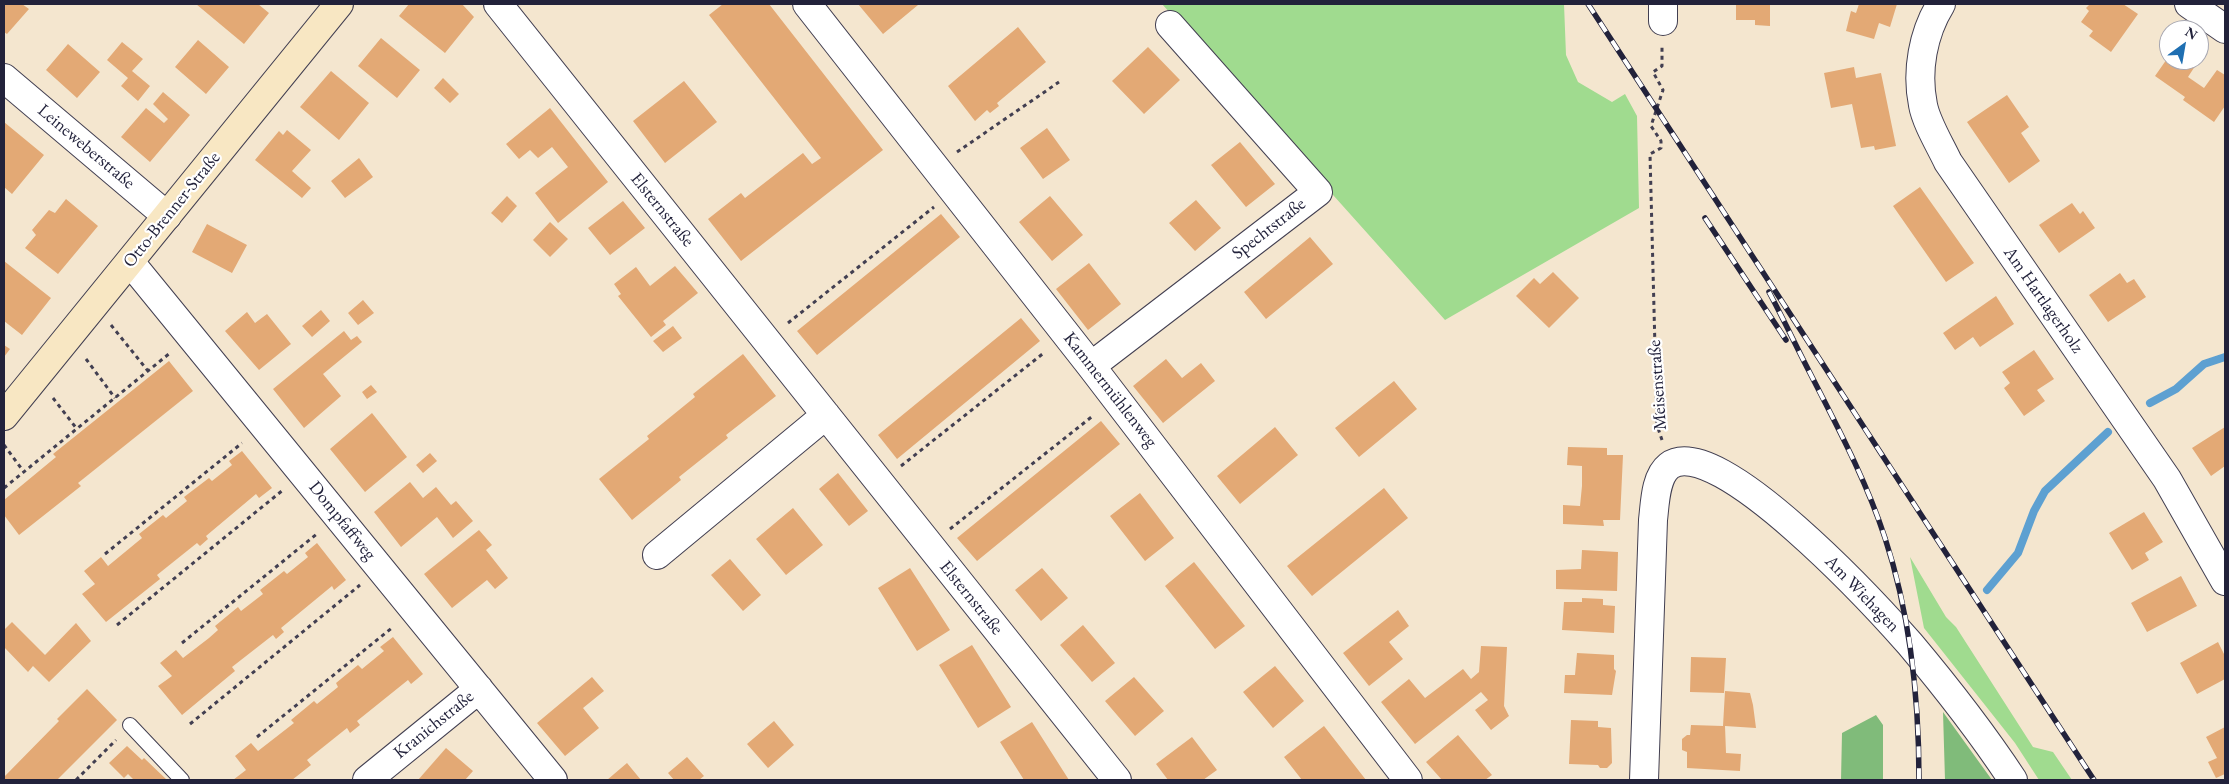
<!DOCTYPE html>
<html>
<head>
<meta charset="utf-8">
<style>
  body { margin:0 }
  #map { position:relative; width:2229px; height:784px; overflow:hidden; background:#f4e6cf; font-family:"EB Garamond",serif }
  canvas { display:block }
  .frame { position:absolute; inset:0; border:5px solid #22223b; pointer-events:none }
  .north { position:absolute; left:2159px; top:20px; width:50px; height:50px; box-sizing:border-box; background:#fff; border:1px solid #a7a7b1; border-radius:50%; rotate:32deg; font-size:14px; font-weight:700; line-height:20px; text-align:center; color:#22223b }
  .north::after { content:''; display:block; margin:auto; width:18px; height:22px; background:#1f6fb2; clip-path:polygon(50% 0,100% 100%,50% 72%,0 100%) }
</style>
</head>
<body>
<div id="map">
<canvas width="2229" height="784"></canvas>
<div class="frame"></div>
<div class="north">N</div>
</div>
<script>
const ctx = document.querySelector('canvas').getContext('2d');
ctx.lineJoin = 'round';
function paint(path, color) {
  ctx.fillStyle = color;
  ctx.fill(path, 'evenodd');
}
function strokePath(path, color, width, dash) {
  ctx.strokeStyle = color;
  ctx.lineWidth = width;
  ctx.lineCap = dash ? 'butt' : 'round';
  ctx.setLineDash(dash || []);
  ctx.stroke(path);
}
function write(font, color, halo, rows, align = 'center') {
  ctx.font = font + ' "EB Garamond",serif';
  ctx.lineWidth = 4.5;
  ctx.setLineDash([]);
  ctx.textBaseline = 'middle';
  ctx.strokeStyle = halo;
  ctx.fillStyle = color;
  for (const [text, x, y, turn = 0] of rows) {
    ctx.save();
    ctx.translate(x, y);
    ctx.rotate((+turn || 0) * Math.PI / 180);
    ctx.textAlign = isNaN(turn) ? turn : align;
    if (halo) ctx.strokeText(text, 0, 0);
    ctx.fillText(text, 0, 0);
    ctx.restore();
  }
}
const green = new Path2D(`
  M1162,4H1564L1566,55L1578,82L1612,102L1625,94L1637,116L1639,208L1445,320Z
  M1910,557L1946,617L1956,627L2033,747L2053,752L2072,780H2039L2015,743L1924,628Z`);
const forest = new Path2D(`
  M1943,712L1992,780H1945Z
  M1876,715L1883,725V780H1841L1842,733Z`);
const stream = new Path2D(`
  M2150,403L2176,389L2204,364L2225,357
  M1987,590L2018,553L2034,511L2045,491L2108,432`);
const building = new Path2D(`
  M4,4H22L29,9L7,34L4,32Z
  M196,4H258L269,13L244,44Z
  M409,4H462L474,17L445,53L399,16Z
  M723,4H769L883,150L741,261L708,219L741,193L745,198L803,153L812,164L821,158L709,15Z
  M858,4H917L918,5L883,34Z
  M1736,4H1770V26L1755,25V20H1736Z
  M1859,4H1897L1890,27L1879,23L1874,39L1846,31L1851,11L1856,13Z
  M2090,4H2123L2138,14L2111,52L2089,36L2093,31L2081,22L2089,11L2086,8Z
  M1018,27L1046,62L997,103L999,106L990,113L987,110L975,121L948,86Z
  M381,38L420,70L397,98L358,66Z
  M198,40L229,67L206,94L175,67Z
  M122,42L143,59L132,71L150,86L138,101L121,86L128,78L107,60Z
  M68,44L100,72L77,98L46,70Z
  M1148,47L1180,80L1144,114L1112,81Z
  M2169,56V60H2199L2188,77L2204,88L2217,70L2225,75V106L2214,122L2183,100L2185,97L2155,76Z
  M1854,67L1856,78L1881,73L1896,146L1875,150L1874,146L1861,148L1852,104L1831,108L1824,73Z
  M331,71L369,103L339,140L300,107Z
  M443,78L459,94L450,103L434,88Z
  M684,81L717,122L665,163L633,121Z
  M163,92L190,115L150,162L121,137L146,108L164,123L168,119L153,104Z
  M2007,95L2029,127L2021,133L2040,161L2009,183L1967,122Z
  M550,108L608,182L558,223L535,193L568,167L552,147L538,158L530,150L519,159L506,144Z
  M4,122L44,155L12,194L4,187Z
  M1047,128L1070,160L1043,179L1020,148Z
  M287,130L311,150L292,171L311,188L302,198L255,160L279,131L283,135Z
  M1240,142L1275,184L1246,207L1211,165Z
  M359,158L373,177L345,198L331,181Z
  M1920,187L1974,263L1946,282L1893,206Z
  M507,196L517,206L502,223L491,213Z
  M1050,196L1083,235L1052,261L1019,222Z
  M66,199L98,226L58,274L25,248L36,235L32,230L49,210L55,213Z
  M1196,200L1221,228L1195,251L1169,223Z
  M623,201L645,228L610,255L588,228Z
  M2072,203L2080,214L2083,211L2095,228L2059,253L2039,225Z
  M941,214L960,237L817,355L797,331Z
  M550,222L568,239L550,257L533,240Z
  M207,224L247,245L232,273L192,252Z
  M1310,237L1333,264L1266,319L1244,292Z
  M4,261L51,298L22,335L4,321Z
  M1089,263L1121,304L1088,330L1056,289Z
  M675,266L698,293L663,321L666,325L651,337L618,296L621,294L614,284L636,267L650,286Z
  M1553,272L1579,298L1549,328L1516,296L1534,278L1540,284Z
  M2120,273L2127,283L2134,279L2146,297L2108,322L2089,295Z
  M1996,296L2014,324L1980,347L1973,337L1955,350L1943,333Z
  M363,300L374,313L358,325L348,313Z
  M321,310L330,321L312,337L302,326Z
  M247,312L255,323L267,314L291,344L259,370L225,331Z
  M1021,318L1040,341L897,459L878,435Z
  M673,326L682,338L663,352L653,341Z
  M344,331L351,340L357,336L362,342L323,374L341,396L304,428L273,389Z
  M4,345L10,349L4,357Z
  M2034,350L2054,379L2037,390L2045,401L2024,416L2004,388L2010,383L2002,372Z
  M743,354L776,396L726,435L728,438L679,477L681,480L632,520L599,479L649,439L647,436L695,397L693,394Z
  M1166,359L1182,378L1201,363L1215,381L1163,423L1133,386Z
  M169,361L193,391L78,483L81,486L19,535L4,515V500L56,457L53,454Z
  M1394,381L1417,409L1359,457L1335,428Z
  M371,385L377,392L367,399L362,392Z
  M372,413L407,457L365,492L330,449Z
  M1101,421L1120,444L977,561L957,538Z
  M1275,427L1298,455L1240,504L1217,476Z
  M2225,427V466L2211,476L2192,448Z
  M1568,447L1607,448V455H1623L1620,520H1603L1604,526L1563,524V505L1580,506L1582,486V466L1567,465Z
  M242,451L272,488L259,498L256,494L206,536L208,539L200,546L197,543L157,575L160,579L106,622L82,594L95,584L84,571L101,557L108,566L142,538L139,534L163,515L166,518L187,501L184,497L209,478L212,481L232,465L229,461Z
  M430,453L437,461L423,473L416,465Z
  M838,473L868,511L849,526L819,489Z
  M410,482L423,498L436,487L451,505L456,501L473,521L453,538L437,517L401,547L374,512Z
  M1384,488L1408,518L1312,596L1287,566Z
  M1140,493L1174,538L1145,561L1110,516Z
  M793,508L823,545L786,575L756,539Z
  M2144,512L2163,542L2145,553L2149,560L2132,570L2109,533Z
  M479,530L492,545L486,550L508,578L495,589L487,580L452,608L424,574Z
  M317,543L346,580L334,590L332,586L281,628L284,632L276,639L273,635L232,667L235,671L182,715L158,686L172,676L160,663L176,650L183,658L209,638L218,630L215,626L238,607L241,611L263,594L260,590L284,571L287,574L308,557L305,553Z
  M1582,550L1618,552L1617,591L1556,589V570L1581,569Z
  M730,559L761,595L743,611L711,575Z
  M1194,562L1245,626L1215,649L1165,586Z
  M910,568L950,630L917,651L878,588Z
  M1042,568L1068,598L1041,621L1015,590Z
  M2181,576L2197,606L2147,632L2131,603Z
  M1582,598L1603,599V605L1615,606L1614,633L1562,630L1564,602H1582Z
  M1398,610L1409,626L1389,642L1403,659L1369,686L1343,653Z
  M12,622L45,655L76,623L91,641L49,682L33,666L28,672L4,647V630Z
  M1083,625L1115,663L1092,682L1060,645Z
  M393,637L423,674L411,684L408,680L357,721L360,725L350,733L347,728L307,760L311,765L292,780H233L246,770L235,756L251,743L258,751L294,723L291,720L314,701L317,704L338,687L336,683L358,665L362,669L384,651L380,647Z
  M2218,642L2225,656V679L2197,694L2180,663Z
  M972,645L1011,707L978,728L939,665Z
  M1481,646L1507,647L1504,706L1509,716L1491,730L1475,710L1488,700L1481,692L1415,744L1381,702L1409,679L1425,698L1463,669L1471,679L1479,672Z
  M1577,653L1614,655V669L1616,671L1612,695L1564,693L1565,675H1575Z
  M1691,657L1726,658L1724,693L1690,692Z
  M1275,666L1304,701L1273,728L1243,692Z
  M592,677L604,691L583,708L599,728L565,756L537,723Z
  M1134,677L1164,711L1135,736L1105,701Z
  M87,689L117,720L57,780H4V777L59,721L57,719Z
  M1725,691L1750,693L1753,705L1756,728L1725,726L1726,753L1741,754L1740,771L1687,768V752L1682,750V739L1687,735H1690L1691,725L1723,726Z
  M1571,720L1598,721V727L1611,728L1612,763L1607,768H1600L1598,765L1569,764Z
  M774,721L794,745L768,768L747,744Z
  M1032,722L1069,780H1024L1000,742Z
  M1324,726L1366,780H1302L1284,757Z
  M2225,727V774L2216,778L2208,762L2217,758L2206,737Z
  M1458,735L1492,775L1485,780H1442L1426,762Z
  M1192,737L1217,770L1203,780H1168L1156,764Z
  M127,746L142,760L144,758L167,780H134L128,774L124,778L109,763Z
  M446,748L473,771L465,780H418Z
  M687,757L704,776L699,780H674L668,773Z
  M627,763L641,780H607Z`);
const path = new Path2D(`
  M957,152L1059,82
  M788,323L934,207
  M111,325L148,371
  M86,359L115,398
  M53,398L77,429
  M1662,440L1657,425L1650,154L1661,148V141L1651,126L1663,90L1653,72L1662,66V46
  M4,445L24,472
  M901,466L1045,352
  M4,488L170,353
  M950,529L1094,415
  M105,554L242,443
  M117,625L283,490
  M182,643L318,533
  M190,724L360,585
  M257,737L393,627
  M76,780L116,740`);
const lane = new Path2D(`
  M130,725L182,780`);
const street = new Path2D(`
  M498,4L1117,780
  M807,4L1091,366L1408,780
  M1663,4V21
  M1941,4C1923,33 1916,71 1923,105C1926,122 1940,145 1948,162L2167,479L2225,581
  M2189,4L2225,29
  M4,78L167,216
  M130,262L553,780
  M1091,366L1318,192L1170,25
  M657,555L826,415
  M367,780L479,689
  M1644,780L1653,520C1655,504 1655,477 1669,466C1716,430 1880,610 1910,644C1947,688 1982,733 2013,780`);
const secondary = new Path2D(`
  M4,416L339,4`);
const rail = new Path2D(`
  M1588,4L2094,780
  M1705,218L1786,340
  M1769,292C1783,318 1796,346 1810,373C1837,426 1866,480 1885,538C1911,617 1919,698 1919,780`);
const streetNames = [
  ["Leineweberstraße",86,147,40],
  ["Otto-Brenner-Straße",172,210,-51],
  ["Elsternstraße",662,210,51],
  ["Spechtstraße",1269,229,-38],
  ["Am Hartlagerholz",2043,300,55],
  ["Meisenstraße",1658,385,-94],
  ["Kammermühlenweg",1110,390,52],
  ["Dompfaffweg",342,521,51],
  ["Am Wiehagen",1862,594,46],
  ["Elsternstraße",971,598,51],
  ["Kranichstraße",434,725,-39]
];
paint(green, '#a0db8f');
paint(forest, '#80bb7a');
strokePath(stream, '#5da0d1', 8);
paint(building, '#e3a975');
strokePath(lane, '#423f51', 16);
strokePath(street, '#423f51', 30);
strokePath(secondary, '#423f51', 30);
strokePath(path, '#423f51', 3, [4, 4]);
strokePath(lane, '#fff', 14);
strokePath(street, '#fff', 28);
strokePath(secondary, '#f8e7c3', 28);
strokePath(rail, '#22223b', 5.5);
strokePath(rail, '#fff', 4, [11]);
write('18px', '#22223b', '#fff', streetNames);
</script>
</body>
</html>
